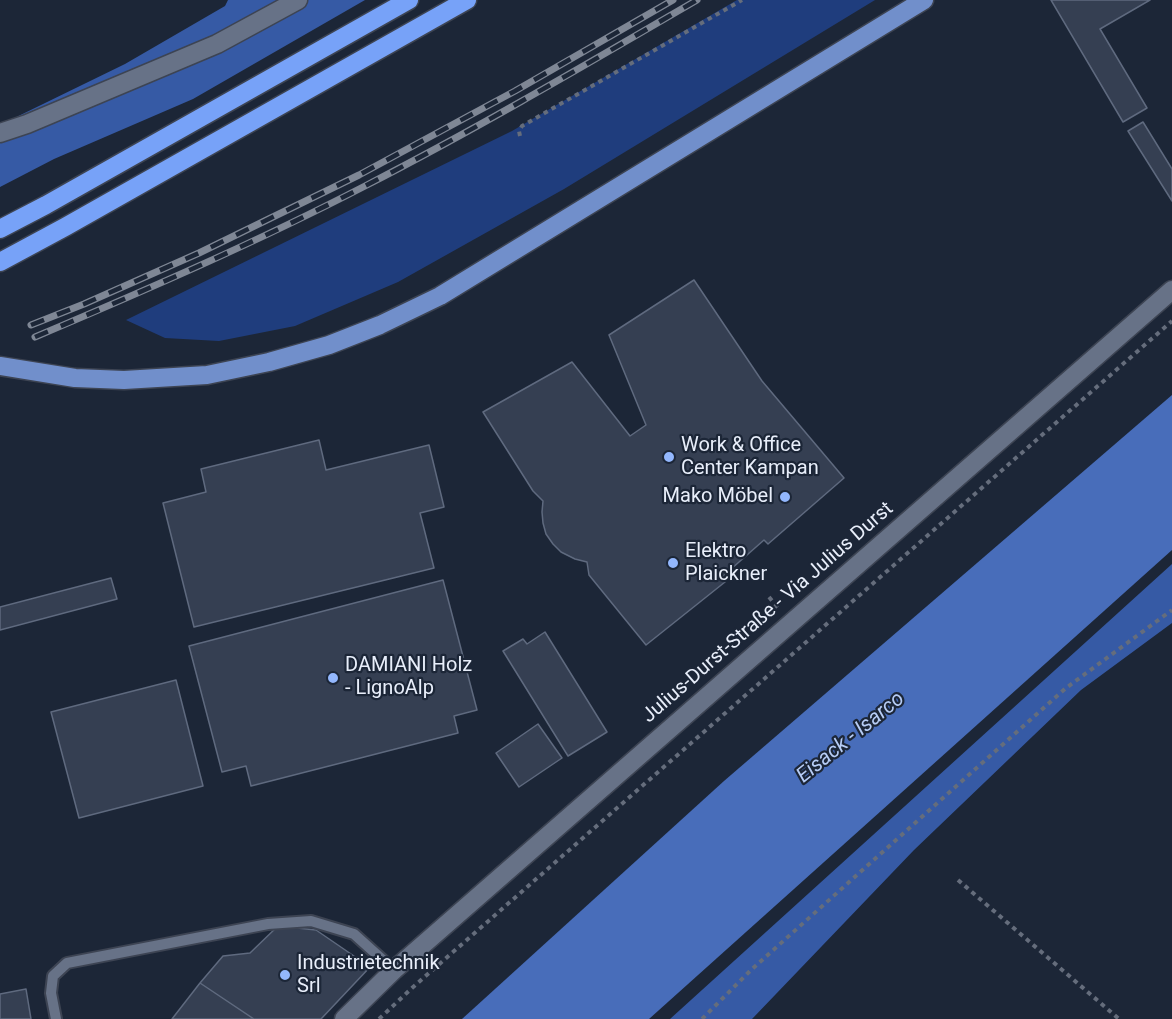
<!DOCTYPE html>
<html>
<head>
<meta charset="utf-8">
<style>
  body { margin:0 }
  canvas { display:block; background:#1c2637 }
</style>
</head>
<body>
<canvas width="1172" height="1019"></canvas>
<script>
const ctx = document.querySelector('canvas').getContext('2d');
ctx.lineJoin = 'round';
function paint(path, color) {
  ctx.fillStyle = color;
  ctx.fill(path, 'evenodd');
}
function strokePath(path, color, width, dash) {
  ctx.strokeStyle = color;
  ctx.lineWidth = width;
  ctx.lineCap = dash ? 'butt' : 'round';
  ctx.setLineDash(dash || []);
  ctx.stroke(path);
}
function write(font, color, halo, rows, align = 'center') {
  ctx.font = font + ' Roboto,sans-serif';
  ctx.lineWidth = 4.5;
  ctx.setLineDash([]);
  ctx.textBaseline = 'middle';
  ctx.strokeStyle = halo;
  ctx.fillStyle = color;
  for (const [text, x, y, turn = 0] of rows) {
    ctx.save();
    ctx.translate(x, y);
    ctx.rotate((+turn || 0) * Math.PI / 180);
    ctx.textAlign = isNaN(turn) ? turn : align;
    if (halo) ctx.strokeText(text, 0, 0);
    ctx.fillText(text, 0, 0);
    ctx.restore();
  }
}
const green = new Path2D(`
  M737,0H875L564,189L398,282L295,326L219,341L165,338L126,320L512,131Z`);
const forest = new Path2D(`
  M228,0H365L193,99L54,159L0,187V125L125,64L225,6Z
  M1172,564V623L1081,690L914,850L752,1019H670Z`);
const water = new Path2D(`
  M1172,395V550L649,1019H462L724,781Z`);
const building = new Path2D(`
  M1051,0H1150L1100,29L1147,108L1123,122Z
  M1143,122L1172,169V201L1128,131Z
  M694,280L762,381L844,478L768,544L764,540L722,577L725,582L646,645L589,575L587,562L575,559L561,552L553,544L546,534L543,523L542,512L543,501L533,491L483,412L572,362L630,436L646,425L609,335Z
  M319,440L326,470L429,445L444,507L420,513L434,568L194,627L163,503L206,492L201,469Z
  M111,578L117,599L0,630V607Z
  M443,580L477,710L454,716L458,733L251,786L246,766L222,772L189,646Z
  M545,632L607,732L568,756L503,651L523,639L527,644Z
  M176,680L203,786L79,818L51,712Z
  M538,724L562,758L519,787L496,753Z
  M278,926L316,930L370,967L321,1019H254L200,983L223,956L250,953Z
  M200,983L254,1019H172Z
  M26,989L31,1019H0V994Z`);
const path = new Path2D(`
  M520,136L519,131L522,126L742,0
  M769,597L779,609
  M958,880L1119,1019
  M379,1019L412,988L1172,321
  M702,1019L752,969L1066,688L1172,610`);
const lane = new Path2D(`
  M56,1019L51,993L53,976L67,963L268,924L311,921L354,934L394,970`);
const street = new Path2D(`
  M0,133L27,124L217,44L298,0
  M344,1019L394,970L1172,290`);
const primary = new Path2D(`
  M0,366L75,378L124,380L207,375L269,362L329,345L380,325L440,296L924,0`);
const highway = new Path2D(`
  M0,229L46,205L409,0
  M0,262L65,227L467,0`);
const rail = new Path2D(`
  M31,325L84,304L199,253L359,175L515,91L673,0
  M35,337C146,290 257,242 365,186C478,128 587,64 697,0`);
const markers = [
  [669,457,6,"#93b7fd"],
  [785,497,6,"#93b7fd"],
  [673,563,6,"#93b7fd"],
  [333,678,6,"#93b7fd"],
  [285,975,6,"#93b7fd"]
];
const poiNames = [
  ["Work & Office",681,446],
  ["Center Kampan",681,469],
  ["Mako Möbel",773,497,"right"],
  ["Elektro",685,552],
  ["Plaickner",685,575],
  ["DAMIANI Holz",345,666],
  ["- LignoAlp",345,689],
  ["Industrietechnik",297,964],
  ["Srl",297,987]
];
const streetNames = [
  ["Julius-Durst-Straße - Via Julius Durst",768,613,-41]
];
const waterNames = [
  ["Eisack - Isarco",851,738,-39]
];
paint(green, '#1f3d7d');
paint(forest, '#365aa5');
paint(water, '#486dba');
paint(building, '#353f52');
strokePath(building, '#5f6a7f', 1.5);
strokePath(lane, '#3d4453', 14);
strokePath(street, '#3d4453', 21);
strokePath(primary, '#3d4453', 21);
strokePath(highway, '#3d4453', 21);
strokePath(path, '#656d7c', 4, [4.5, 4.5]);
strokePath(lane, '#677287', 10);
strokePath(street, '#677287', 18);
strokePath(primary, '#718fcb', 18);
strokePath(highway, '#77a2f8', 18);
strokePath(rail, '#7f8795', 7);
strokePath(rail, '#1c2637', 4.5, [14]);
for (const [x, y, r, color] of markers) {
  const dot = new Path2D();
  dot.arc(x, y, r, 0, 2 * Math.PI);
  ctx.fillStyle = color;
  ctx.fill(dot);
  strokePath(dot, '#1c2637', 2);
}
write('20px', '#e8eefa', '#1c2637', poiNames, 'left');
write('20px', '#e8eefa', '#1c2637', streetNames);
write('italic 21px', '#b7cdf6', '#1c2637', waterNames);
</script>
</body>
</html>
